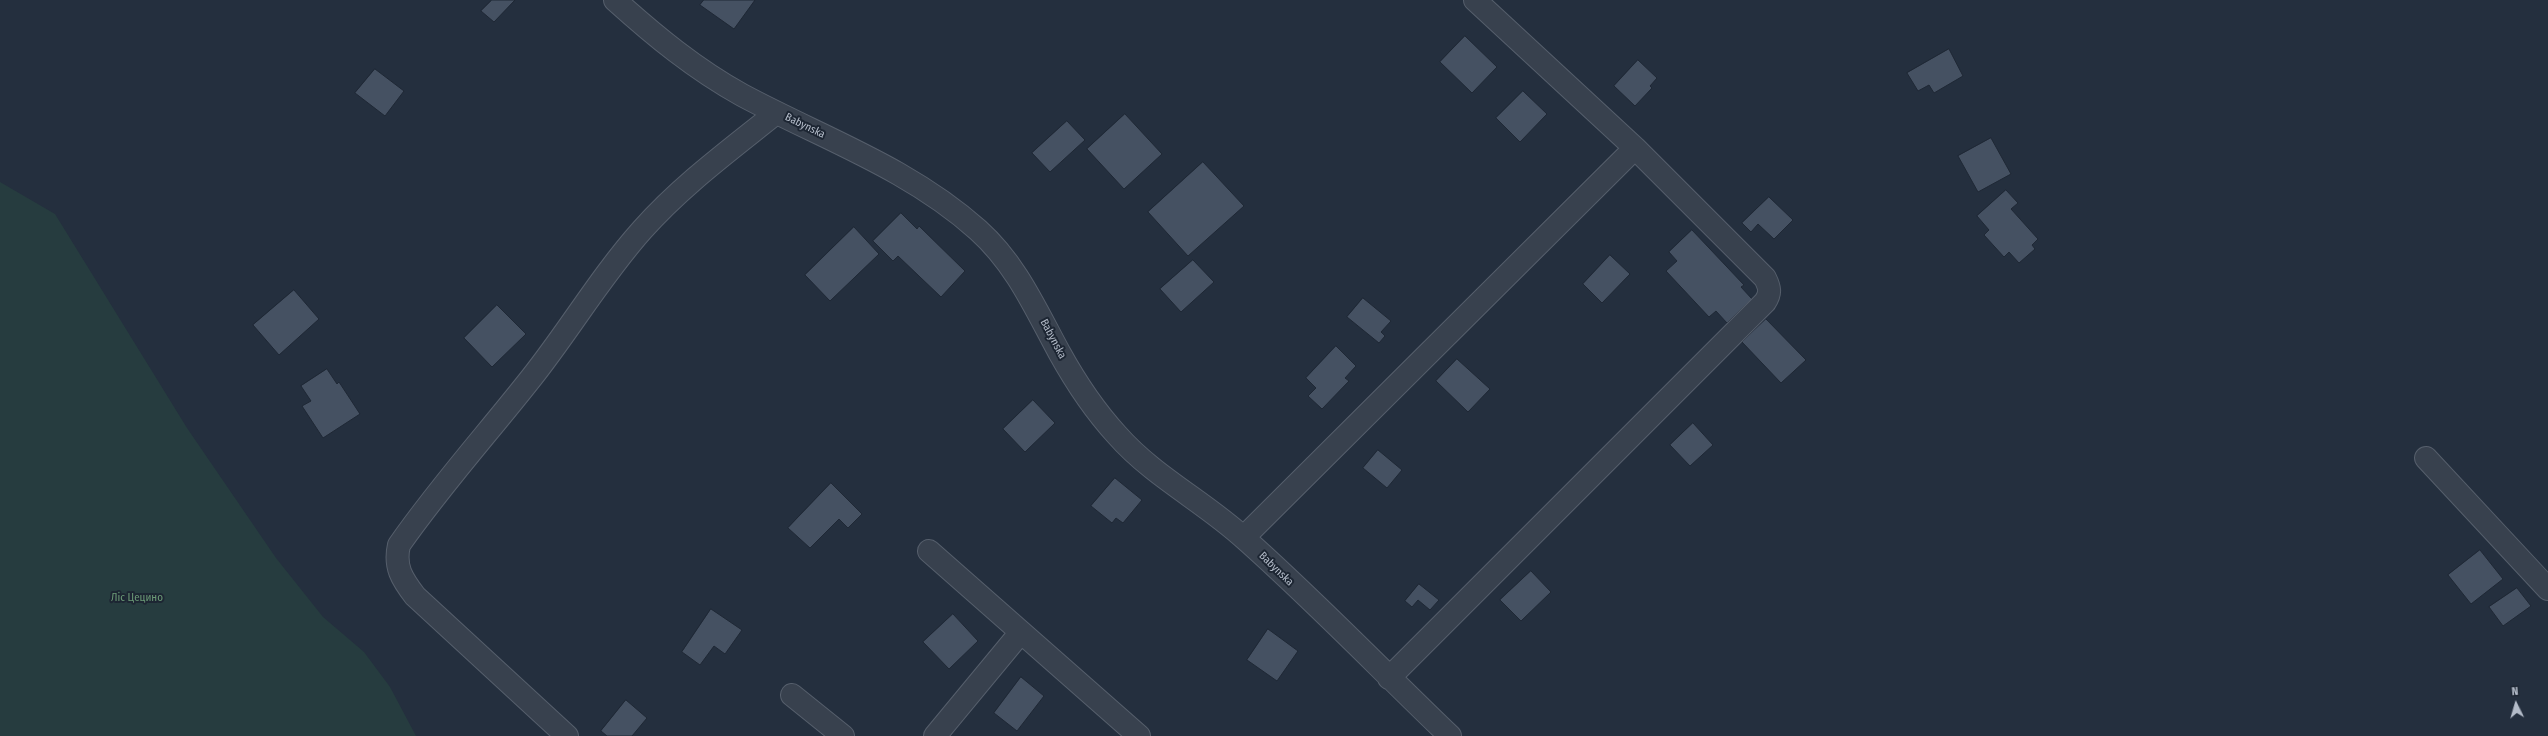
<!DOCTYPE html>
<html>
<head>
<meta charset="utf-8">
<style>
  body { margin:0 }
  #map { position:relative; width:2548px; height:736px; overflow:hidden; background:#242f3e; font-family:"Fira Sans Condensed",sans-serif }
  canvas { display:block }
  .north { position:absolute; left:2496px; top:684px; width:40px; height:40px; -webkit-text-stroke:3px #1d2633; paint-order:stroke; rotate:355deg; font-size:11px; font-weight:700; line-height:16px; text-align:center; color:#b4bcc9 }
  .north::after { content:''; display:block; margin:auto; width:14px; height:18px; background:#b4bcc9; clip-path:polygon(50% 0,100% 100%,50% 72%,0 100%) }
</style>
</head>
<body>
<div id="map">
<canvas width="2548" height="736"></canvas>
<div class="north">N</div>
</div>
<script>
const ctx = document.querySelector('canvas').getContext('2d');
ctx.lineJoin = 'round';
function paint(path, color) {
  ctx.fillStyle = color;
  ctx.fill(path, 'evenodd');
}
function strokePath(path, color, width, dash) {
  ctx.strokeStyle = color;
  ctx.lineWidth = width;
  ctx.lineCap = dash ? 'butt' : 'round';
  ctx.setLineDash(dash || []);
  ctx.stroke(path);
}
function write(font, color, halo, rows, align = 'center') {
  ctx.font = font + ' "Fira Sans Condensed",sans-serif';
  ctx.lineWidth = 4;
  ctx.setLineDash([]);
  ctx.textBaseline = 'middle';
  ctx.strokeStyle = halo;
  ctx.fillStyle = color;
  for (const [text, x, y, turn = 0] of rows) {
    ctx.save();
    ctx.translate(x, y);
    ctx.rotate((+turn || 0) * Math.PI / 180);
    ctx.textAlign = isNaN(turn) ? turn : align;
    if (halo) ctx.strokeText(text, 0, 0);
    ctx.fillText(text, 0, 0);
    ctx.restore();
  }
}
const green = new Path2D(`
  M0,182L55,214L187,428L276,558L323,617L364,652L390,687L416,736H0Z`);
const building = new Path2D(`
  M492,0H515L494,22L481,11Z
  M704,0H755L734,29L700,5Z
  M1465,36L1497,67L1472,93L1440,62Z
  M1949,49L1963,76L1934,93L1929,85L1918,91L1907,73Z
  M1638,60L1657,78L1650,86L1652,88L1635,106L1614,86Z
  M375,69L404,91L385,116L355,93Z
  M1523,91L1547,114L1520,142L1496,118Z
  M1125,114L1162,154L1124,189L1087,149Z
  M1067,121L1085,140L1050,172L1032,153Z
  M1991,138L2011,174L1978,192L1958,156Z
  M1203,162L1244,206L1188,256L1148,212Z
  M2006,190L2018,203L2011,209L2038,239L2032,245L2035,249L2019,263L2009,252L2004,257L1984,235L1989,230L1977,216Z
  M1769,197L1793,220L1774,239L1758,224L1751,232L1742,223Z
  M901,213L917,229L919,226L965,271L941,297L898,256L893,261L873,241Z
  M854,227L879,254L830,301L805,275Z
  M1692,230L1744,285L1741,287L1752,299L1727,323L1716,311L1709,317L1666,271L1677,261L1669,252Z
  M1610,255L1630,274L1602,303L1583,284Z
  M1193,260L1214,282L1181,312L1160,289Z
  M294,290L319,319L279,355L253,325Z
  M1363,298L1391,321L1381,332L1385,336L1379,343L1347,317Z
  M497,305L526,334L492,367L464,338Z
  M1766,319L1806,360L1781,383L1742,342Z
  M1336,346L1356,366L1345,378L1349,381L1322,409L1308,396L1316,388L1306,378Z
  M1457,359L1490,389L1468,412L1436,381Z
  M327,369L337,384L339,382L360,414L323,438L302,406L311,401L301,386Z
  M1033,400L1055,423L1025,452L1003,429Z
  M1693,423L1713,445L1690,466L1670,445Z
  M1378,450L1402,470L1387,488L1363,468Z
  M1115,478L1142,500L1123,523L1116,518L1112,523L1091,506Z
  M831,483L862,514L848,528L839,519L810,548L788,528Z
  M2480,550L2503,579L2471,604L2448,575Z
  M1531,571L1551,592L1521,621L1500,600Z
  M1419,584L1439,600L1430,610L1418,600L1412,607L1405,601Z
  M2517,588L2531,606L2503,626L2489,607Z
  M711,609L742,630L725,654L714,646L700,665L682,652Z
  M953,614L978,641L949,669L923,642Z
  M1268,629L1298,651L1277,681L1247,660Z
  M1021,677L1044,696L1017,731L994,713Z
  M626,700L647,718L632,736H607L601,731Z`);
const minor = new Path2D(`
  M615,0C655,36 695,69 742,95C822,138 909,168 978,230C1016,264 1035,308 1059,352C1075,381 1095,411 1117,435C1154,477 1205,502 1245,539C1316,602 1382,671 1450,736
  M2426,458L2548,589
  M1244,537L1635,148L1475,0
  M929,551L1139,736
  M1389,678L1765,302C1771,293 1770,288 1765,278L1635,148
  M792,695L843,736
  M567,736L415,596C402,579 394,567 399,545C440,486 488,433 532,377C570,329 601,276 642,230C682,185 730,150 776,113
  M935,736L1021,632`);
const streetNames = [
  ["Babynska",805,126,26],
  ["Babynska",1053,339,62],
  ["Babynska",1276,569,44]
];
const parkNames = [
  ["Ліс Цецино",137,598]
];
paint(green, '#263c3f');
paint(building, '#455162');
strokePath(building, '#1f2835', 1);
strokePath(minor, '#565f6c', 24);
strokePath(minor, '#38414e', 22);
write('11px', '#b4bcc9', '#1d2633', streetNames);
write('11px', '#6b9a76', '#1d2633', parkNames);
</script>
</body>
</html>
